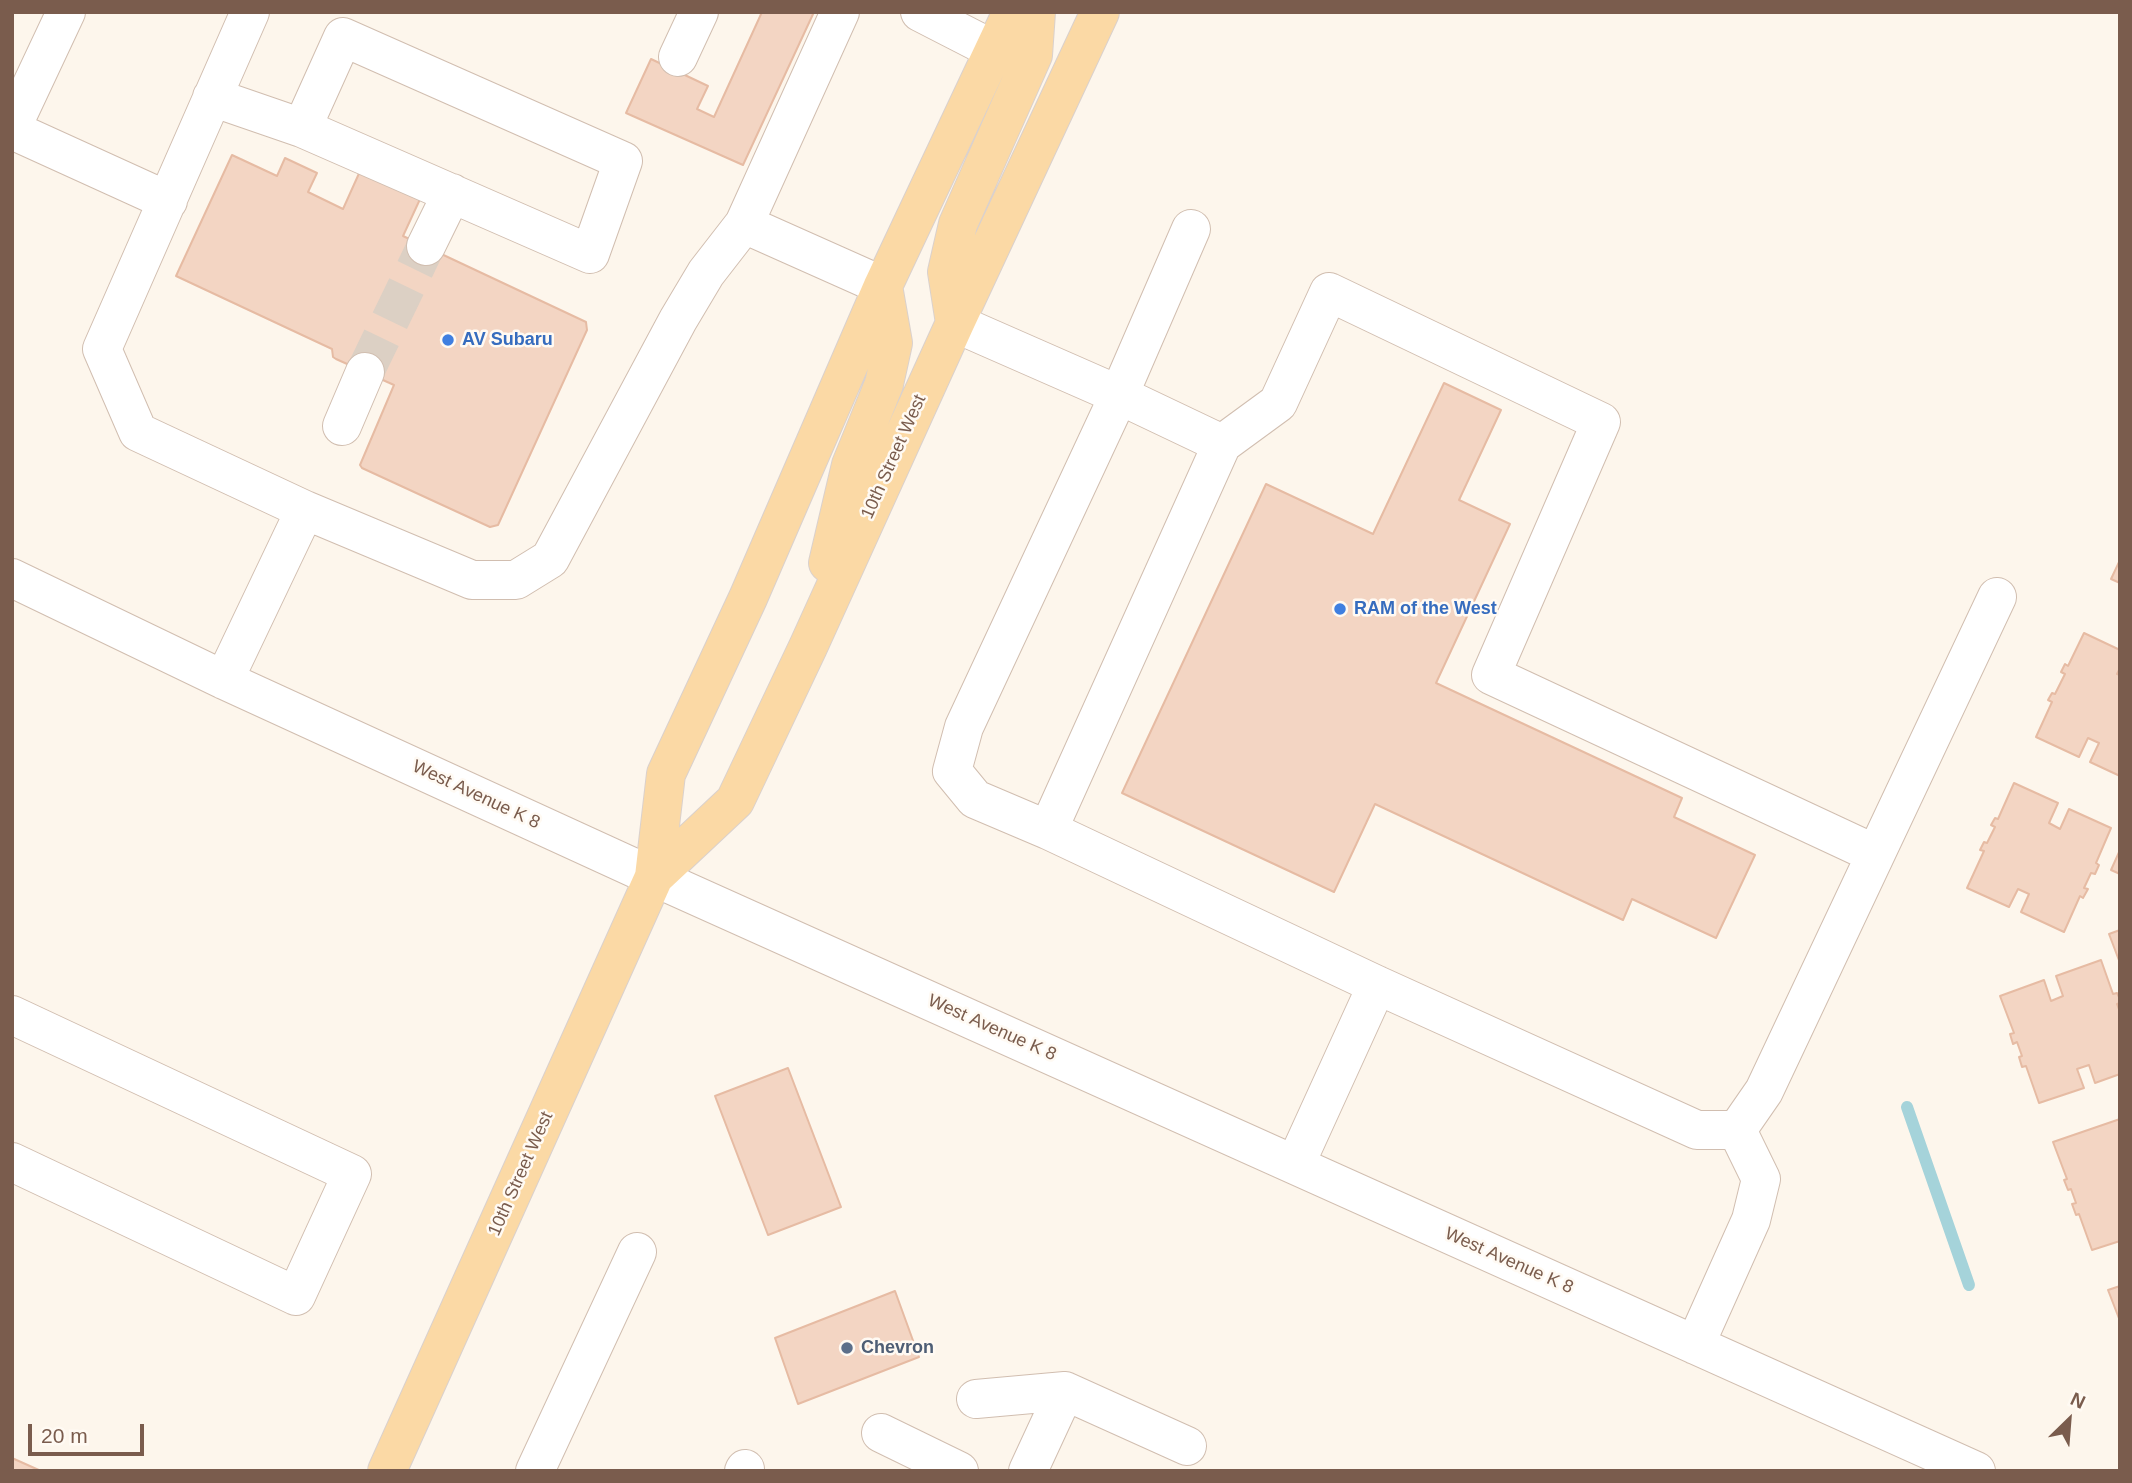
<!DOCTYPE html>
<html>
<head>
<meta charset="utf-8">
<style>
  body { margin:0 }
  #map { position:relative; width:2132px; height:1483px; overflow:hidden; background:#fdf6ec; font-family:Arial,sans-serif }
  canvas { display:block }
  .frame { position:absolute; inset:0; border:14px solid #7a5c4d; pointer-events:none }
  .north { position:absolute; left:2034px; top:1385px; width:70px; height:70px; -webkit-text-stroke:5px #fffaf3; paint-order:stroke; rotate:25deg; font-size:19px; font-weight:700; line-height:28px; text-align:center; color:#7a5c4d }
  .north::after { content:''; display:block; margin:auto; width:24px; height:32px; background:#7a5c4d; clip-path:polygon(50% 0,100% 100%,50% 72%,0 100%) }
  .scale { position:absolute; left:28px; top:1424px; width:116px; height:32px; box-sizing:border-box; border:4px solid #7a5c4d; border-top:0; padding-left:9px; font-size:21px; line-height:24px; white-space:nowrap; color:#7a5c4d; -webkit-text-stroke:5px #fffaf3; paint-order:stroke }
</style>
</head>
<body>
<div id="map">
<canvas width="2132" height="1483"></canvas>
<div class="frame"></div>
<div class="north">N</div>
<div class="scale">20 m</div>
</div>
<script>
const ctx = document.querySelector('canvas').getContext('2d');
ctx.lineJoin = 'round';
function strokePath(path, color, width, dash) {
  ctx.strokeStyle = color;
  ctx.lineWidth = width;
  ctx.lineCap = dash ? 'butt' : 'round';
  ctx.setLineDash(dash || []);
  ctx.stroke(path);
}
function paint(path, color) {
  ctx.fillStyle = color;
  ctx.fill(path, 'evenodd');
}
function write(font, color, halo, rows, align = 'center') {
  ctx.font = font + ' Arial,sans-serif';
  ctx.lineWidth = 5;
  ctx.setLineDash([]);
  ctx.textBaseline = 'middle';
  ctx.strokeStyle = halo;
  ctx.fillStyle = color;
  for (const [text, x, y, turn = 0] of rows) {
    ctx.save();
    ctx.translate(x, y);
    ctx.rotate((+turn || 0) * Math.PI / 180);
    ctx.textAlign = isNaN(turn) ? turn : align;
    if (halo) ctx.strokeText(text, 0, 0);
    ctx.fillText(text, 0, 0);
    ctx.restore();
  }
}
const stream = new Path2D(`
  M1907,1107L1969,1285`);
const building = new Path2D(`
  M762,12H814L743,165L626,113L651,59L708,86L697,109L714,117Z
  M232,155L277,176L285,158L317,173L308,192L343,209L361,169L421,197L403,236L586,322L587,330L498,525L490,527L362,468L360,465L394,385L336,359L333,357L332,349L176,276Z
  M1444,383L1501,410L1459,500L1510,524L1436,683L1682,798L1674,817L1755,855L1716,938L1632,899L1623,920L1375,804L1334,892L1122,793L1266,484L1373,534Z
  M2120,560V583L2111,579Z
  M2084,633L2120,650V668L2117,674L2120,675V776L2090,762L2099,743L2088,738L2079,757L2036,737L2052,702L2048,700L2052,693L2055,694L2065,674L2061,672L2065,664L2068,666Z
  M2014,783L2058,803L2049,823L2060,829L2069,809L2111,828L2096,863L2099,865L2095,874L2091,873L2084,888L2088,889L2083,898L2080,896L2064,932L2021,912L2029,894L2018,889L2009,907L1967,888L1984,851L1980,850L1984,842L1987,843L1995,827L1991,825L1995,818L1998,819Z
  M2120,850V874L2111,870Z
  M2120,930V963L2109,934Z
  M2101,960L2113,994L2117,993L2120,999V1003L2117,1004L2120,1012V1074L2095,1083L2089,1065L2077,1069L2084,1088L2039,1103L2026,1066L2022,1067L2019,1057L2022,1056L2017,1042L2013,1044L2010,1034L2014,1033L2000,996L2044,980L2051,1001L2063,996L2056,976Z
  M788,1068L841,1207L768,1235L715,1096Z
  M2120,1119V1241L2092,1250L2079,1214L2076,1215L2072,1204L2076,1203L2071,1189L2068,1190L2064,1180L2067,1179L2053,1142Z
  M2120,1286V1321L2108,1290Z
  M895,1291L919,1357L798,1404L775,1338Z
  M12,1458L41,1471H12Z`);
const minorTunnel = new Path2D(`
  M365,372L426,246`);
const minor = new Path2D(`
  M250,12L102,349L138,432L305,510L472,580H516L550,559L678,320L706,273L744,224L840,12
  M920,12L994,50
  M678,57L699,12
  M212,97L302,128L590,254L623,161L343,37L302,128
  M12,127L66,12
  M12,130L168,201
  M744,224L883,286
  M426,246L452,193
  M955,323L1119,395L1222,444L1048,830L1377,985L1697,1130H1737L1764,1091L1997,597
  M342,426L365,372
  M1222,444L1278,403L1329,292L1601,422L1491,675L1875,854
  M12,578L224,680L654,877L1976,1471
  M224,680L305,510
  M1048,830L975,799L952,771L964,727L1119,395L1191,229
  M12,1015L352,1174L296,1296L12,1162
  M1295,1165L1377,985
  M1695,1345L1751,1220L1761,1179L1737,1130
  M976,1399L1065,1391L1187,1446
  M881,1433L959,1471
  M535,1471L637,1252
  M744,1471L745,1469
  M1028,1471L1065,1391`);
const major = new Path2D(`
  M955,323L947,272L958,224L1033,55L1036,12
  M828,563L851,465L884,384L893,343L883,286
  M654,877L735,801L808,647L955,323L1100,12
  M387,1471L654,877L666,774L748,598L883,286L1012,12`);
const markers = [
  [448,340,7,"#3f7fe0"],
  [1340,609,7,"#3f7fe0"],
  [847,1348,7,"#5c6f8a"]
];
const shopNames = [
  ["AV Subaru",462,340],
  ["RAM of the West",1354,609]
];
const streetNames = [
  ["10th Street West",894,457,-66],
  ["West Avenue K 8",476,795,25],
  ["West Avenue K 8",992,1028,24],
  ["10th Street West",521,1174,-66],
  ["West Avenue K 8",1509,1261,24]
];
const serviceNames = [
  ["Chevron",861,1348]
];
strokePath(stream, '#a5d3da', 12);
paint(building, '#f3d5c3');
strokePath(building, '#e6bba3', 2);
strokePath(minorTunnel, '#dcd0c4', 38, [38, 19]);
strokePath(minor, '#d1beb0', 40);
strokePath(major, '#dad1cd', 40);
strokePath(minor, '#fff', 38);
strokePath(major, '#fbd9a5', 38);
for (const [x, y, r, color] of markers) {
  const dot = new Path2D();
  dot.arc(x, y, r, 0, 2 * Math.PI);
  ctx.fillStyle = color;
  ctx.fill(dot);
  strokePath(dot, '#fffaf3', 2.5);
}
write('bold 18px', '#366cbe', '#fffaf3', shopNames, 'left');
write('18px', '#7a5c4d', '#fffaf3', streetNames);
write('bold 18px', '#4e5e75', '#fffaf3', serviceNames, 'left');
</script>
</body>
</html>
